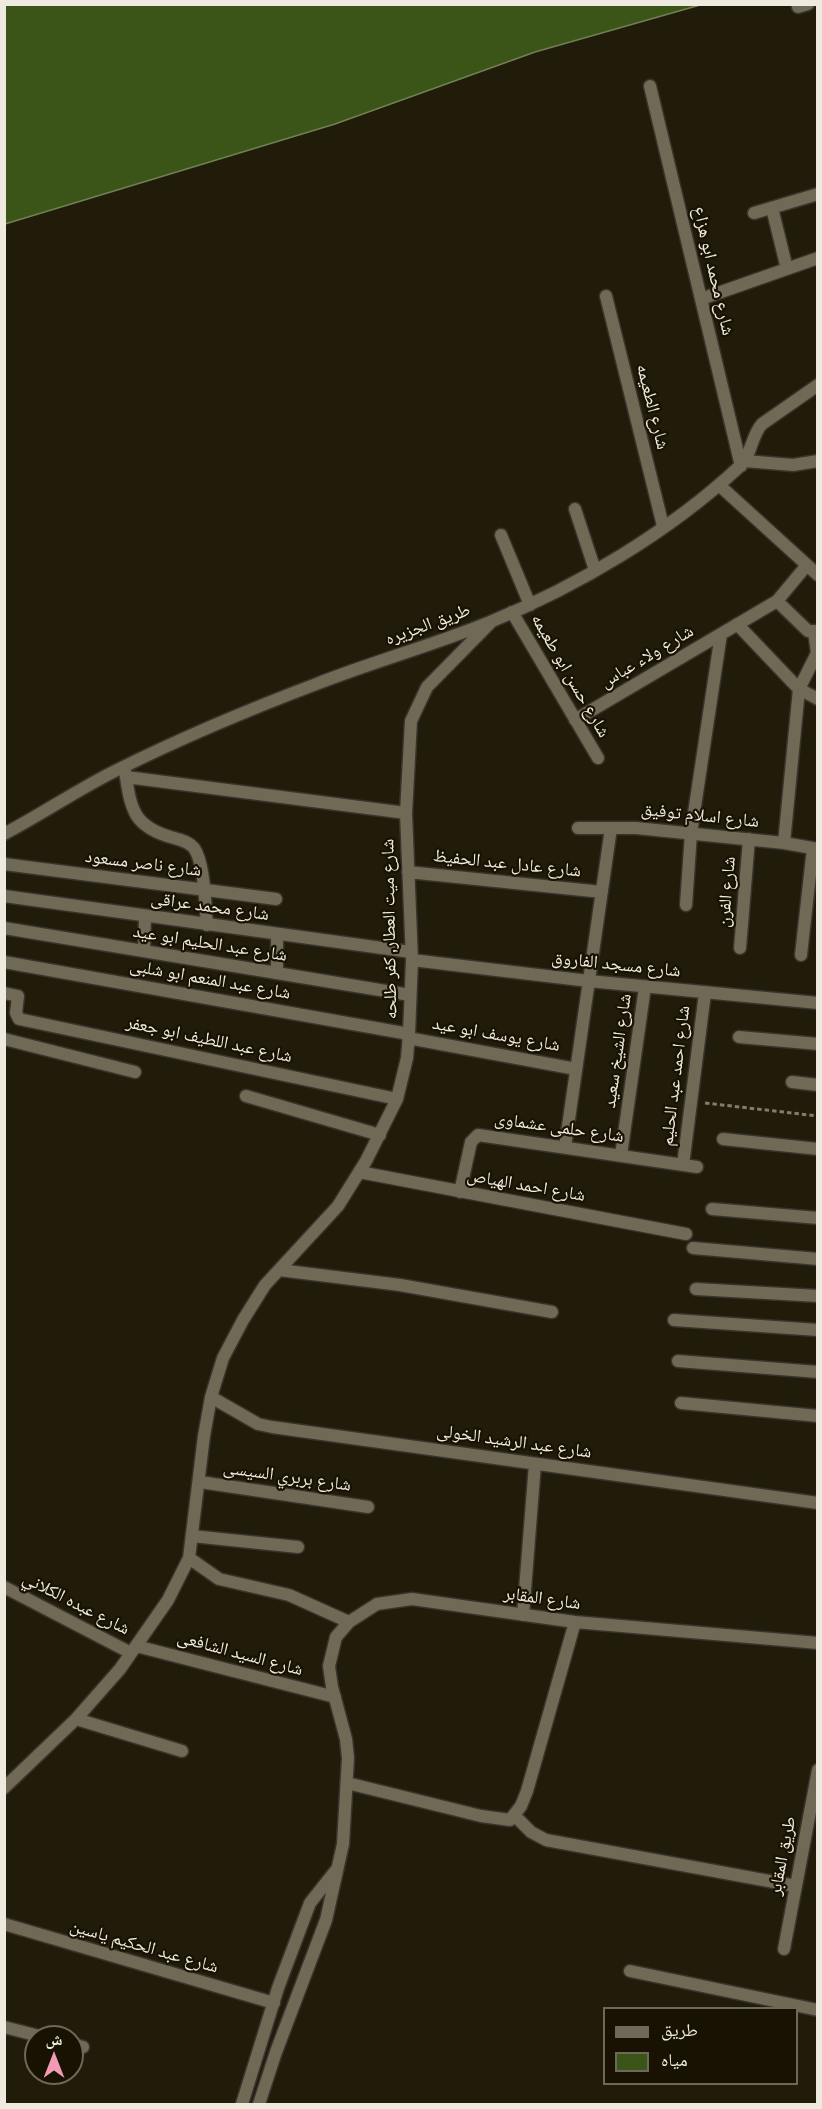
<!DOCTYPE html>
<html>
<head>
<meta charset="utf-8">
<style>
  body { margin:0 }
  #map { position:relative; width:822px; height:2109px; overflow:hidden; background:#211b0a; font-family:"Archivo Narrow","Noto Naskh Arabic",sans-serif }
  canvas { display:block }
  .frame { position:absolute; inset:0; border:6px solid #eeeadf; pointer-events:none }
  .legend { position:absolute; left:603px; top:2007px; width:195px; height:78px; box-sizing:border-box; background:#181203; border:2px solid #6e685b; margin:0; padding:8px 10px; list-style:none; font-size:18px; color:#eeeadf }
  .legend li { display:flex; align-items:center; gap:12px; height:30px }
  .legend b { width:30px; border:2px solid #6e685b }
  .north { position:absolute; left:24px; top:2025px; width:60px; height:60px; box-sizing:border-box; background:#181203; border:2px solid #6e685b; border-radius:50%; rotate:0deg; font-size:16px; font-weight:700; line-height:24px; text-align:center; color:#eeeadf }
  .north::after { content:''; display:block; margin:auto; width:21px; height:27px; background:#f19ab3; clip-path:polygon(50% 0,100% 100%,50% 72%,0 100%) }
</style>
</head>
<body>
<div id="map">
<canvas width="822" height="2109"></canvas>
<div class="frame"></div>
<ul class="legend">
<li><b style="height:8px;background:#6f6955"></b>طريق</li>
<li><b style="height:16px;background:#3b5418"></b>مياه</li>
</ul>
<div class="north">ش</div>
</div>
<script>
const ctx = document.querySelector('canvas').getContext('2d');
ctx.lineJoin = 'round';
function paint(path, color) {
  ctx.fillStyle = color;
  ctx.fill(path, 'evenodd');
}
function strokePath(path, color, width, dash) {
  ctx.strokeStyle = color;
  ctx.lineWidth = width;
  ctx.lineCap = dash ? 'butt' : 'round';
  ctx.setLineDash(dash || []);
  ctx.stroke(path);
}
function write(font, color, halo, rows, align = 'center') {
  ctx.font = font + ' "Archivo Narrow","Noto Naskh Arabic",sans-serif';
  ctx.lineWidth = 4.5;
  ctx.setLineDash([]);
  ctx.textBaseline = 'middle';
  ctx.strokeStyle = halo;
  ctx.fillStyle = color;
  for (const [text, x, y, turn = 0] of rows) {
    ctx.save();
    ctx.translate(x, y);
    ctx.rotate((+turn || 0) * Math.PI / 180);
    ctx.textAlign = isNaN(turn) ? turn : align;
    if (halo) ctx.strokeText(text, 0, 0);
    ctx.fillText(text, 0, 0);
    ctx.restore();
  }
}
const water = new Path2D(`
  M4,5L5,4L700,5L535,52L335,124L5,224Z`);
const path = new Path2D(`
  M705,1103L818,1116`);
const minor = new Path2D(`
  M798,7L808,4
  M650,86L741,466
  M772,208L787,269
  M754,213L818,194
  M606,296L663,526
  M701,299L818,258
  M745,461L793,465L818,461
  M719,485L818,575
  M575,509L595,570
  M501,535L530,605
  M777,601L808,631H818
  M512,612L598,758
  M737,624L799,689L818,699
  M575,720L777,601L807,565
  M125,771C131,810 133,827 174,838C182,840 189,842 194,848C205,864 205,905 207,925
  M126,777L406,813
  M578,828H636L784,843L818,849
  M4,834C42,814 77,790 115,771C181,738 250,709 319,683C375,661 434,645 490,622C578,586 669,532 739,467C752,455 751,436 762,424L818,385
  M784,843L799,689L817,653L814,632
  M4,864L276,899
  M408,872L602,892
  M4,896L411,952
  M686,905L691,833L721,634
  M4,928L410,995
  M277,934V973
  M740,948L749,839
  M144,951L145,917
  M801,955L813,848
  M412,960L589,981L818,1003
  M4,962L409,1034
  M4,993L18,996L16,1013L19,1019L397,1099
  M739,1037L818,1044
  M408,1038L576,1069
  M4,1039L135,1072
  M792,1082L818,1085
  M246,1096L380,1135
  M723,1139L818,1149
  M565,1147L611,828
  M621,1155L645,987
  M683,1165L705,993
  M359,1172L686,1234
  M460,1192L471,1142L478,1135L697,1167
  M712,1209L818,1218
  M693,1248L818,1259
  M279,1270L400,1285L552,1312
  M696,1289L818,1296
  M674,1320L818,1330
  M678,1361L818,1372
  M211,1397L258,1424L272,1427L818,1503
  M681,1403L818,1416
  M200,1482L368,1507
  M192,1536L298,1547
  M189,1558L219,1579L289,1595L349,1622
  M4,1587L131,1653
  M523,1615L535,1464
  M136,1646L335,1697
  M76,1719L182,1751
  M347,1783L481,1816L510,1820L521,1806L527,1791L575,1622
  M4,1788L76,1719L120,1669L168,1600L189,1558L204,1436L211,1397L223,1358L243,1320L265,1285L338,1206L366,1161L397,1099L407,1058L409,1034L412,960L406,813L411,721L427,687L492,621
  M515,1816L531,1832L546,1840L796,1886
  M4,1924L274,2003
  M784,1949L818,1770
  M630,1971L818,2010
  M4,2027L43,2037
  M72,2044L83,2047
  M242,2104L278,1988L310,1903L337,1869
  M259,2104L276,2052L326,1920L343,1844L348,1758L346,1739L332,1687L329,1666L336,1637L349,1622L377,1604L412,1599L575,1622L818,1643`);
const streetNames = [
  ["شارع محمد ابو هزاع",713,271,77],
  ["شارع الطعيمه",652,407,76],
  ["طريق الجزيره",428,625,-20],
  ["شارع ولاء عباس",647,657,-31],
  ["شارع حسن ابو طعيمه",570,676,60],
  ["شارع اسلام توفيق",700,816,6],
  ["شارع ناصر مسعود",143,864,7],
  ["شارع عادل عبد الحفيظ",507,864,6],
  ["شارع الفرن",727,892,-85],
  ["شارع محمد عراقى",210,907,8],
  ["شارع ميت العطار, كفر طلحه",390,929,-91],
  ["شارع عبد الحليم ابو عيد",210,944,9],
  ["شارع مسجد الفاروق",616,965,6],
  ["شارع عبد المنعم ابو شلبى",210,980,10],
  ["شارع يوسف ابو عيد",496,1035,10],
  ["شارع عبد اللطيف ابو جعفر",209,1040,12],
  ["شارع الشيخ سعيد",618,1051,-82],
  ["شارع احمد عبد الحليم",676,1076,-83],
  ["شارع حلمى عشماوى",559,1128,8],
  ["شارع احمد الهياص",526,1186,10],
  ["شارع عبد الرشيد الخولى",514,1442,8],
  ["شارع بربري السيسى",287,1477,8],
  ["شارع المقابر",542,1599,8],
  ["شارع عبده الكلاني",76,1604,27],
  ["شارع السيد الشافعى",240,1654,15],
  ["طريق المقابر",783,1856,-79],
  ["شارع عبد الحكيم ياسين",144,1947,16]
];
paint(water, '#3b5418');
strokePath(water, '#718154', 1.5);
strokePath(minor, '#38342d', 15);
strokePath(path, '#817c6e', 3, [4.5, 3]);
strokePath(minor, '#6f6955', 12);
write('18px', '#eeeadf', '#181203', streetNames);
</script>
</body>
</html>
